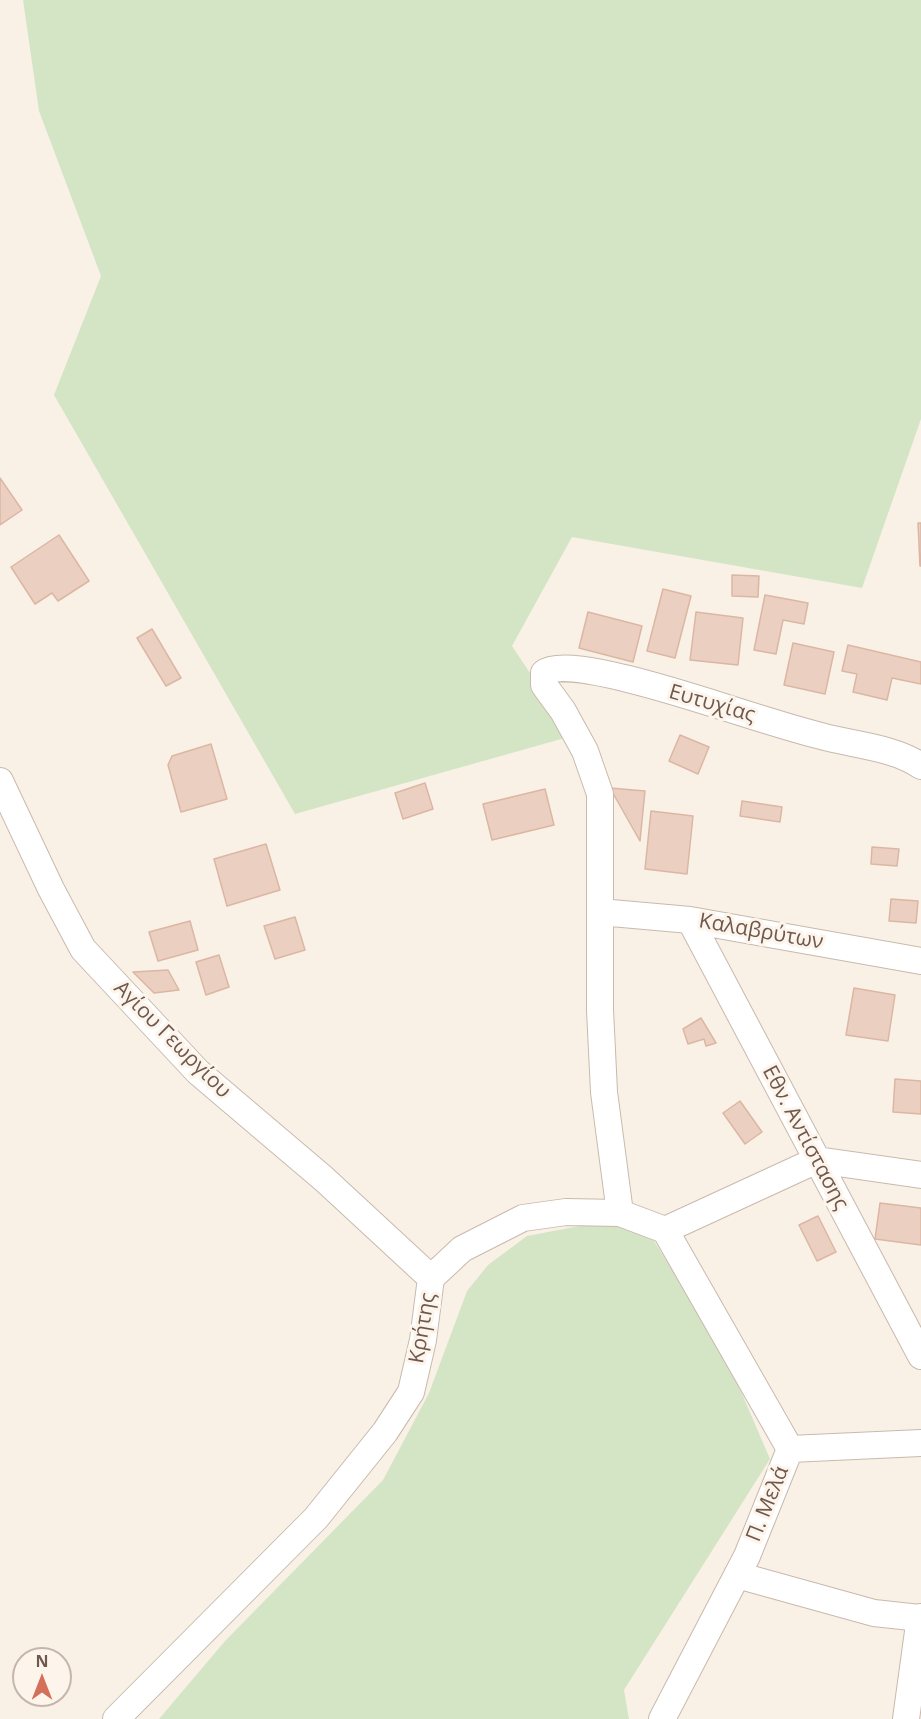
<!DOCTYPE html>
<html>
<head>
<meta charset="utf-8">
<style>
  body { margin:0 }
  #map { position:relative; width:921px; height:1719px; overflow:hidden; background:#f9f1e6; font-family:"Open Sans",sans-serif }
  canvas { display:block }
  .north { position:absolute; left:12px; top:1647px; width:60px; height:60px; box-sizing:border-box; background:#fdf5eb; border:2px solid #c4b6ac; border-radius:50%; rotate:0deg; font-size:16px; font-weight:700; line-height:24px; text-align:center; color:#6f584e }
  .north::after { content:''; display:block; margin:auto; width:21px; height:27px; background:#d4705a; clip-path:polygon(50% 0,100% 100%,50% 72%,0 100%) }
</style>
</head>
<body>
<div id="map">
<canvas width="921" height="1719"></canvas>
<div class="north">N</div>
</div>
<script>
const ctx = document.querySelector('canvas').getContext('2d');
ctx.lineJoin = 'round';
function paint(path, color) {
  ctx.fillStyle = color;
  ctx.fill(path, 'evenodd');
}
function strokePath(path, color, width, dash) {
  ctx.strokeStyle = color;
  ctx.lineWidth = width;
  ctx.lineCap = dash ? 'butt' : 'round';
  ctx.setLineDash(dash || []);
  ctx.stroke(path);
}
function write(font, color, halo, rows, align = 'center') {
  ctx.font = font + ' "Open Sans",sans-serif';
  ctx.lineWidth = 6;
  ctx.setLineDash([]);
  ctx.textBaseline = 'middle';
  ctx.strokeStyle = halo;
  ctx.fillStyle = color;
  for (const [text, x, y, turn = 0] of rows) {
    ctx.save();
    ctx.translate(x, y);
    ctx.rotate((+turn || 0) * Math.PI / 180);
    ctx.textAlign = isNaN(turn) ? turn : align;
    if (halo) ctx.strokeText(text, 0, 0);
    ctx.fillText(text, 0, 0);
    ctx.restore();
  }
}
const green = new Path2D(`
  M23,0H921V419L862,588L572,537L512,646L572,736L295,814L54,395L101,276L39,111Z
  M611,1220L654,1241L724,1352L770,1459L624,1690L629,1719H159L225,1641L383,1480L429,1393L467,1291L488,1265L527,1236Z`);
const building = new Path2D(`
  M0,478L22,510L0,525Z
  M918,523H921V566H920Z
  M59,535L89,581L58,601L52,593L35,604L11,567Z
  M732,575L759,576L758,597L732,596Z
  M663,589L691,596L675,658L647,651Z
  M765,595L808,603L804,624L783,620L776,654L754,650Z
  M588,612L642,626L633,662L579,648Z
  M696,612L743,618L738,665L690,660Z
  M152,629L181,678L166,686L137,638Z
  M793,643L834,652L825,694L784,685Z
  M848,645L921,662V684L892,678L887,700L853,692L857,674L842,671Z
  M680,735L709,747L698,774L669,761Z
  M211,744L227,799L181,812L168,765L172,756Z
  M425,783L433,809L403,819L395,793Z
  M610,788L645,791L640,841Z
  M545,789L554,825L492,840L483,804Z
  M742,801L782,807L780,822L740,816Z
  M651,811L693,816L687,874L645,869Z
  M266,844L280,890L227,906L214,859Z
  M872,847L899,849L897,866L871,864Z
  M891,899L918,901L916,923L889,921Z
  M295,917L305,950L275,959L264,926Z
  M190,921L198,950L158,961L149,932Z
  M219,955L229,987L206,995L196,962Z
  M168,970L179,990L154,993L133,972Z
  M854,988L895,995L888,1041L846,1035Z
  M701,1018L716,1043L706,1046L704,1039L688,1044L683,1029Z
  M895,1079L921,1081V1114L893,1112Z
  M740,1101L762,1132L745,1144L723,1113Z
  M880,1203L921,1208V1245L875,1239Z
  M818,1216L836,1252L817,1261L799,1225Z`);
const minor = new Path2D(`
  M0,781L51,889L83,949L198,1072L324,1179L431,1278
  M600,912L690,920L921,961
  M690,920L921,1356
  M620,1213L604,1092L600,1010V794L585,751L563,711L544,685V673C558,662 607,674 624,678C691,694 755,719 821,736C853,745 893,747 921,766
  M790,1449L921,1443
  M737,1575L874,1613L921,1618
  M116,1719L316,1518L385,1432L411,1392L423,1340L431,1278L462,1249L523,1218L566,1212L620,1213L665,1230L817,1160L921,1175
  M662,1719L747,1556L790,1449L665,1230
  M906,1719L920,1617`);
const streetNames = [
  ["Ευτυχίας",712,704,16],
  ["Καλαβρύτων",761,932,10],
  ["Αγίου Γεωργίου",172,1040,45],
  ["Εθν. Αντίστασης",805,1138,62],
  ["Κρήτης",423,1328,-80],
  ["Π. Μελά",768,1504,-68]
];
paint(green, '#d4e5c6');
paint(building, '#ebd0c1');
strokePath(building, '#dcb6a3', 1.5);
strokePath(minor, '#c9b9ad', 28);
strokePath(minor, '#fff', 26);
write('21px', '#6f584e', '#fdf5eb', streetNames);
</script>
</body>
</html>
